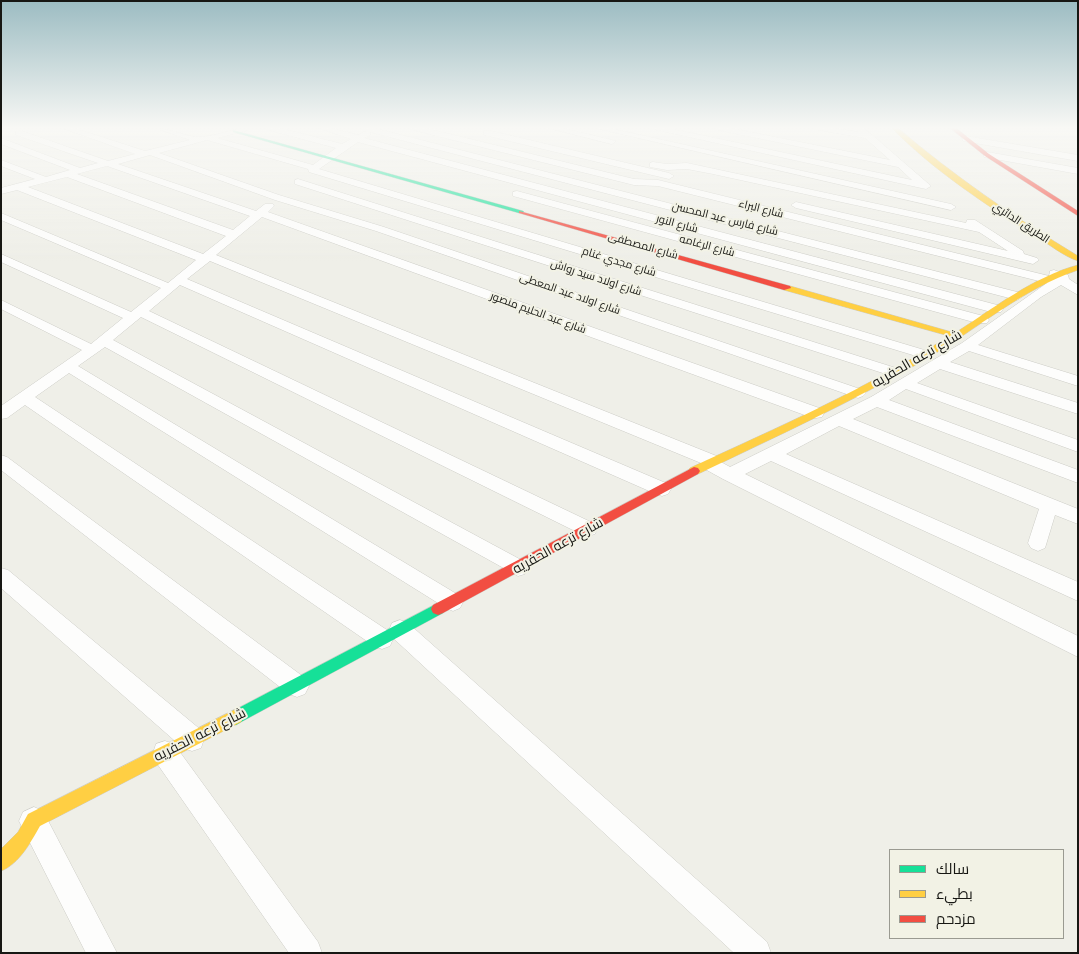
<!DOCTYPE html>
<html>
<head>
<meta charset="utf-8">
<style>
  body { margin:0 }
  #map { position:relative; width:1079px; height:954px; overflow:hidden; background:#efefe8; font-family:"PT Sans",Cairo,sans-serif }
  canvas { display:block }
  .frame { position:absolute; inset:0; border:2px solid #171713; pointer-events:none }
  .legend { position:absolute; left:889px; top:849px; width:175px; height:90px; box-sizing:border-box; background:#f2f2e5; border:1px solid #9a9a91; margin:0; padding:6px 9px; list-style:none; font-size:15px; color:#171713 }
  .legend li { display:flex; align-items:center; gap:10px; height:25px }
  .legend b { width:25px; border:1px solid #9a9a91 }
</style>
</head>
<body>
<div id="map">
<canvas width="1079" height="954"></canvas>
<div class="frame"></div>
<ul class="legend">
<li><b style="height:6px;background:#16e098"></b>سالك</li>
<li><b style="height:6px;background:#ffcf43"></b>بطيء</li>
<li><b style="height:6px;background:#f24e42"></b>مزدحم</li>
</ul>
</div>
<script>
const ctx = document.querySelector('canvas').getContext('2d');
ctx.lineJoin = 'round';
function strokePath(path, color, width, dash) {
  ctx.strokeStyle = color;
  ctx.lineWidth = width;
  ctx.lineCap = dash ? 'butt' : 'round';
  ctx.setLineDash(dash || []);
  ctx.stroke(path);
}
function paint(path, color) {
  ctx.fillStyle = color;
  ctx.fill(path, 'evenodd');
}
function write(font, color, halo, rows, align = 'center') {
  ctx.font = font + ' "PT Sans",Cairo,sans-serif';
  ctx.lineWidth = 4;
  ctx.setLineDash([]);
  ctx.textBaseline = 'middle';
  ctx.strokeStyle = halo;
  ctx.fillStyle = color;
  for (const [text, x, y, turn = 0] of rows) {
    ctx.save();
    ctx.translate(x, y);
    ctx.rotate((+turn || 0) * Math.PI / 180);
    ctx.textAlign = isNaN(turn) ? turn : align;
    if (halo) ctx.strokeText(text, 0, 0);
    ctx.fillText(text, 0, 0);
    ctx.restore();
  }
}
const street = new Path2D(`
  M62,128H74L145,151L190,140L155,128C171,128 188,138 200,137C217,136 233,128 250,128L249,130L217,138L313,165L336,148L268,130L267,128H280L342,144L351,139L318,128H331L358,135L366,131L361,128H374L1021,293L1023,296L1017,300L1013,299L370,132V135L364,138L1001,306L1003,309L1001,312H991L358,142L319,169L931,352L933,355L931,358L926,359L309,172L308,169L207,140L159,153L279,195L384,227L863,390L866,393L863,396L858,398L376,231L275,200L150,155L118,164L256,211L265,204H273L274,206L268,212L822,409L824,413L822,417L816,418L810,417L262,217L216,255L719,457L721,462L730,467L871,397L962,343L1047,283L658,186L634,185L413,130L412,128H425L634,179L658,180L1049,276L1050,271L1054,270L1068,275L1069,279L1078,285V295L1061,285L1041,297L978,345L1078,376V386L969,351L950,362L1078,403V414L940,369L917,383L1078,440V452L906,389L889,400L1078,470V483L877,407L853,419L1078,509V524L1055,515L1045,548L1038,551L1031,548L1028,543L1039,509L839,426L786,454L1078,582V601L771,461L745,474L1078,636V657L723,479L703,468L701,463L210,261L187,279L668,484L671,489L668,494L662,496L656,494L180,285L149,311L595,524L597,529L595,534L588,536L581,534L141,317L113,340L525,562L528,568L525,574L518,576L105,347L78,366L460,596L463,602L460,608L453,611L446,608L69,373L35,397L390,632L393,639L390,646L382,649L374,646L25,405L7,418L1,419V406L82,350L1,309V300L91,344L123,318L1,262V254L131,312L161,288L1,220V213L168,283L196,260L17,190L1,194V188L35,179L1,166V160L46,177L70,170L1,144V138L80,168L98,163L16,135V131H22L108,161L135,154ZM107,166L250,216L233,230L77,174ZM67,177L226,236L203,254L28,187Z
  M548,128H563L616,141L612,144Z
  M595,128H609L951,204L956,207L951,210Z
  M653,128H668L912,180L898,167L718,130L714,128H730L890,160L865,138L818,130L814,128H833L859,132L855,128H864L931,186L926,189L657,130Z
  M487,130L669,173L674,176L669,179L484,135V131Z
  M966,136L1078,155V161L963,141L962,139Z
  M987,152L1078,168V174L984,157V153Z
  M653,162L667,164L687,163L966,223L967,220H975L1023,251L1024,254L1037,258L1039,260L1033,264L796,208L791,205L796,202L1008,251L979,232L713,174L687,169L667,170L650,167V163Z
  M298,179L899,369L901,372L899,375H889L295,184V180Z
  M517,191L987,317L989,320L987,323H977L513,196V192Z
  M1,455L7,457L305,678L309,686L305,694L297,697L289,694L1,470Z
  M1,568L8,570L201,730L204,739L201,748L192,751L183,748L1,588Z
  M400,620L408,623L767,942L771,953H734L392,637L389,630L392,623Z
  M165,741L174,744L318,942L322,953H289L156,762L153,753L156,744Z
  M34,807L43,811L117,953H86L19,821L23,812Z`);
const fast = new Path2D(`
  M233,130L523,211L524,212L519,213L233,132Z
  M438,603L443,605L445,609L443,613L241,722L236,725L231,722L228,717L231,712Z`);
const slow = new Path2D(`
  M892,128H898C954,176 1014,217 1078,256V261C1063,256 1049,244 1035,236C988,206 931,169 892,128Z
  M1078,265V270C1023,289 978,328 928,358C854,401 775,437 698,474H690L688,471L690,468C778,427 867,389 949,336L784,290V286H790L955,333C994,308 1033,277 1078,265Z
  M236,709L241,712L244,717L241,722L40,826C31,842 19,864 1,871V849L18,832L28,814Z`);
const jam = new Path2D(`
  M950,128H956L989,154L1078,211V216L985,156Z
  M519,211L790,286L791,288L784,290L519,213Z
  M694,467L698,468L700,471L698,474L443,613L438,615L433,613L431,609L433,605Z`);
const farStreetnames = [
  ["شارع البراء",761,209,14],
  ["شارع فارس عبد المحسن",725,219,14],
  ["الطريق الدائري",1021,223,33],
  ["شارع النور",677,224,15],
  ["شارع المصطفى",643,246,16],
  ["شارع الرغامه",707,246,15],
  ["شارع مجدي غنام",619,262,17],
  ["شارع اولاد سيد رواش",596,278,18],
  ["شارع اولاد عبد المعطى",570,294,19],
  ["شارع عبد الحليم منصور",538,313,20]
];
const streetNames = [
  ["شارع ترعه الحفريه",917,359,-30],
  ["شارع ترعه الحفريه",558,546,-29],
  ["شارع ترعه الحفريه",200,735,-27]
];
strokePath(street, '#ccccc6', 1);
strokePath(fast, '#ccccc6', 1);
strokePath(slow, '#ccccc6', 1);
strokePath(jam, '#ccccc6', 1);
paint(street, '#fdfdfc');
paint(fast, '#16e098');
paint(slow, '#ffcf43');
paint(jam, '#f24e42');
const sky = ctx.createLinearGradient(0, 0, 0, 261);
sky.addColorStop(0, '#9cbcc2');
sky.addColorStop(0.49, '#f8f8f5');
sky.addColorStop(1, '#f8f8f500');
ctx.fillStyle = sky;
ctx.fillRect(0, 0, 1079, 261);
write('11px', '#171713', '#f2f2e5', farStreetnames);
write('14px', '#171713', '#f2f2e5', streetNames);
</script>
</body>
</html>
